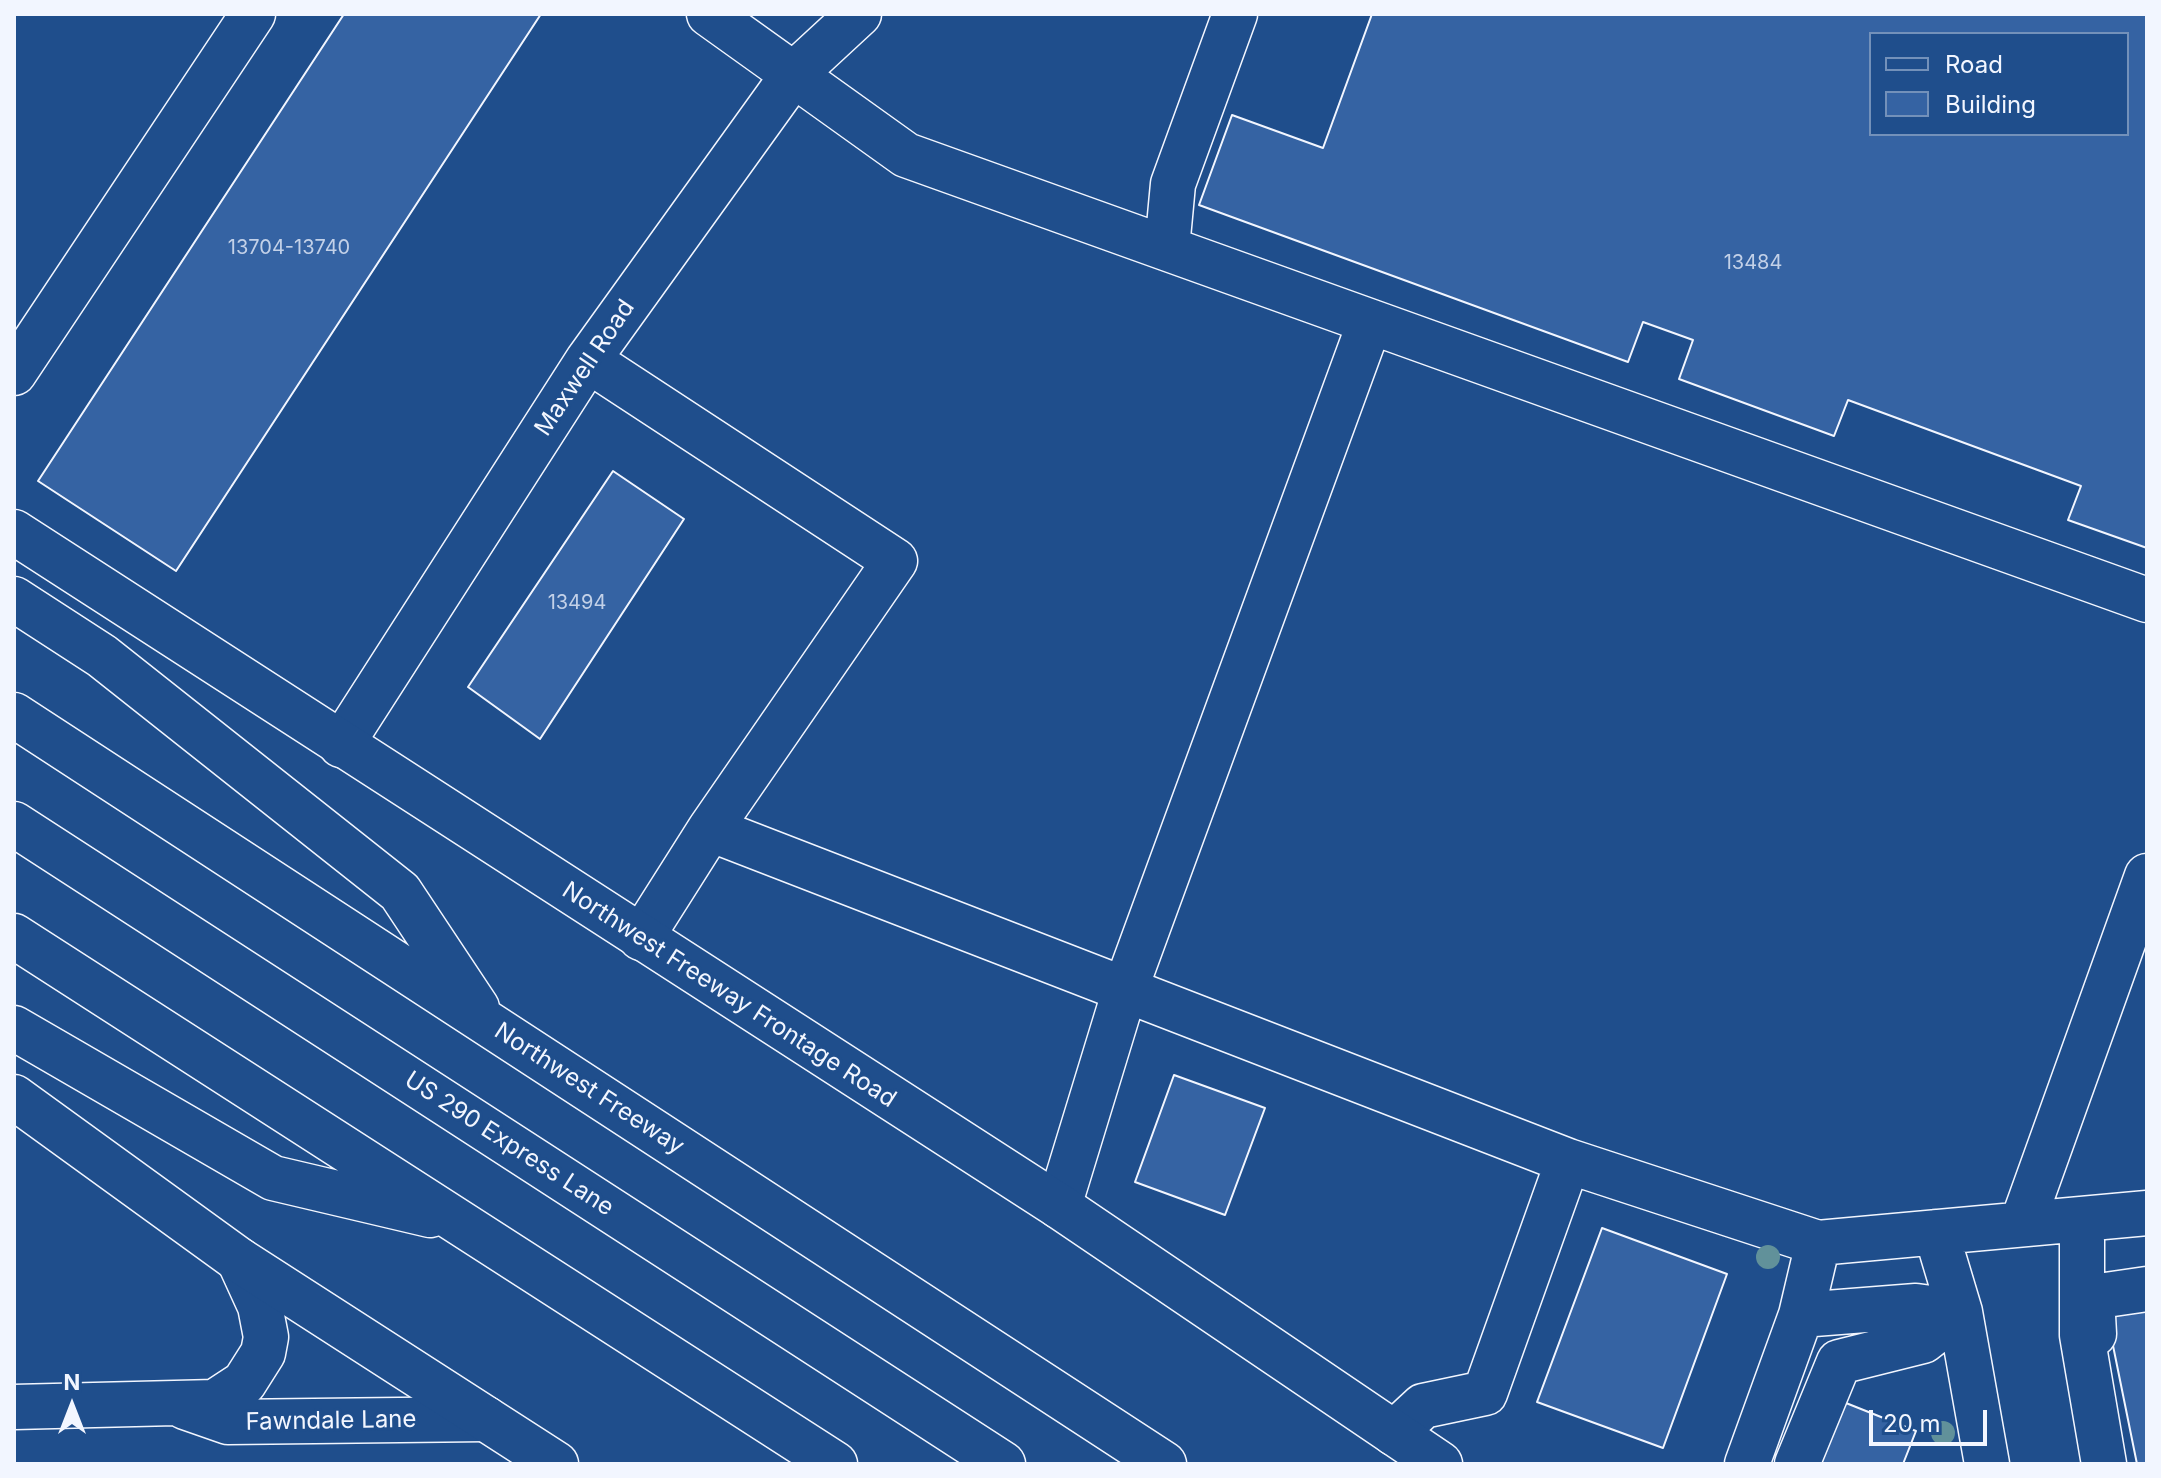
<!DOCTYPE html>
<html>
<head>
<meta charset="utf-8">
<style>
  body { margin:0 }
  #map { position:relative; width:2161px; height:1478px; overflow:hidden; background:#1f4e8c; font-family:Inter,sans-serif }
  canvas { display:block }
  .frame { position:absolute; inset:0; border:16px solid #f2f6ff; pointer-events:none }
  .legend { position:absolute; left:1869px; top:32px; width:260px; height:104px; box-sizing:border-box; background:#1f4e8c; border:2px solid #7391ba; margin:0; padding:10px 14px; list-style:none; font-size:24px; color:#f2f6ff }
  .legend li { display:flex; align-items:center; gap:16px; height:40px }
  .legend b { width:40px; border:2px solid #7391ba }
  .north { position:absolute; left:32px; top:1366px; width:80px; height:80px; -webkit-text-stroke:6px #1f4e8c; paint-order:stroke; rotate:0deg; font-size:22px; font-weight:700; line-height:32px; text-align:center; color:#f2f6ff }
  .north::after { content:''; display:block; margin:auto; width:28px; height:36px; background:#f2f6ff; clip-path:polygon(50% 0,100% 100%,50% 72%,0 100%) }
  .scale { position:absolute; left:1869px; top:1410px; width:118px; height:36px; box-sizing:border-box; border:4px solid #f2f6ff; border-top:0; padding-left:10px; font-size:24px; line-height:28px; white-space:nowrap; color:#f2f6ff; -webkit-text-stroke:6px #1f4e8c; paint-order:stroke }
</style>
</head>
<body>
<div id="map">
<canvas width="2161" height="1478"></canvas>
<div class="frame"></div>
<ul class="legend">
<li><b style="height:10px;background:#1f4e8c"></b>Road</li>
<li><b style="height:22px;background:#3563a3"></b>Building</li>
</ul>
<div class="north">N</div>
<div class="scale">20 m</div>
</div>
<script>
const ctx = document.querySelector('canvas').getContext('2d');
ctx.lineJoin = 'round';
function paint(path, color) {
  ctx.fillStyle = color;
  ctx.fill(path, 'evenodd');
}
function strokePath(path, color, width, dash) {
  ctx.strokeStyle = color;
  ctx.lineWidth = width;
  ctx.lineCap = dash ? 'butt' : 'round';
  ctx.setLineDash(dash || []);
  ctx.stroke(path);
}
function write(font, color, halo, rows, align = 'center') {
  ctx.font = font + ' Inter,sans-serif';
  ctx.lineWidth = 6;
  ctx.setLineDash([]);
  ctx.textBaseline = 'middle';
  ctx.strokeStyle = halo;
  ctx.fillStyle = color;
  for (const [text, x, y, turn = 0] of rows) {
    ctx.save();
    ctx.translate(x, y);
    ctx.rotate((+turn || 0) * Math.PI / 180);
    ctx.textAlign = isNaN(turn) ? turn : align;
    if (halo) ctx.strokeText(text, 0, 0);
    ctx.fillText(text, 0, 0);
    ctx.restore();
  }
}
const building = new Path2D(`
  M344,14H541L176,571L38,481Z
  M1372,14H2147V548L2068,520L2081,486L1848,400L1834,436L1679,379L1693,340L1643,322L1628,362L1199,205L1232,115L1323,148ZM1871,34H2127V134H1871Z
  M613,471L684,519L540,739L468,687Z
  M1174,1075L1265,1108L1225,1215L1135,1182Z
  M1602,1228L1727,1274L1663,1448L1537,1402Z
  M2147,1309V1464H2137L2107,1316Z
  M1841,1401L1916,1431L1903,1464H1816Z`);
const minor = new Path2D(`
  M709,14L906,155L2147,600
  M1167,248L1173,184L1235,14
  M588,360L895,561L710,829
  M14,373L253,14
  M341,745L588,360L793,75L859,14
  M641,938L710,829L1568,1161
  M1059,1206L1125,990L1370,322
  M2082,1219V1335L2104,1464
  M2022,1224L2147,876
  M1936,1232L1960,1312L1987,1464
  M1801,1315L1916,1306L1960,1312
  M2094,1334L2092,1297L2147,1289
  M14,1407L215,1402L244,1383L263,1353L266,1337L260,1306L239,1260
  M185,1407L228,1422L486,1419
  M1394,1433L1423,1406L1485,1393L1568,1161L1818,1243L2147,1213
  M1747,1464L1801,1315L1818,1243
  M1797,1464L1839,1362L1923,1341L1960,1312`);
const major = new Path2D(`
  M14,532L1059,1206L1440,1464
  M14,1097L239,1260L556,1464`);
const highway = new Path2D(`
  M14,599L102,656L400,892L477,1008
  M14,715L1164,1464
  M14,824L1003,1464
  M14,936L835,1464
  M14,1028L273,1178L430,1215`);
const trees = [
  [1768,1257],
  [1943,1433]
];
const numberNames = [
  ["13704-13740",289,248],
  ["13484",1753,263],
  ["13494",577,603]
];
const streetNames = [
  ["Maxwell Road",585,368,-56],
  ["Northwest Freeway Frontage Road",729,995,33],
  ["Northwest Freeway",589,1089,33],
  ["US 290 Express Lane",509,1144,33],
  ["Fawndale Lane",331,1421,-1]
];
paint(building, '#3563a3');
strokePath(building, '#f2f6ff', 2);
strokePath(minor, '#f2f6ff', 47);
strokePath(major, '#f2f6ff', 47);
strokePath(highway, '#f2f6ff', 47);
strokePath(minor, '#1f4e8c', 44);
strokePath(major, '#1f4e8c', 44);
strokePath(highway, '#1f4e8c', 44);
ctx.fillStyle = '#61919a';
for (const [x, y] of trees) {
  ctx.beginPath();
  ctx.arc(x, y, 12, 0, 2 * Math.PI);
  ctx.fill();
}
write('20px', '#c3d1e8', null, numberNames);
write('24px', '#f2f6ff', '#1f4e8c', streetNames);
</script>
</body>
</html>
